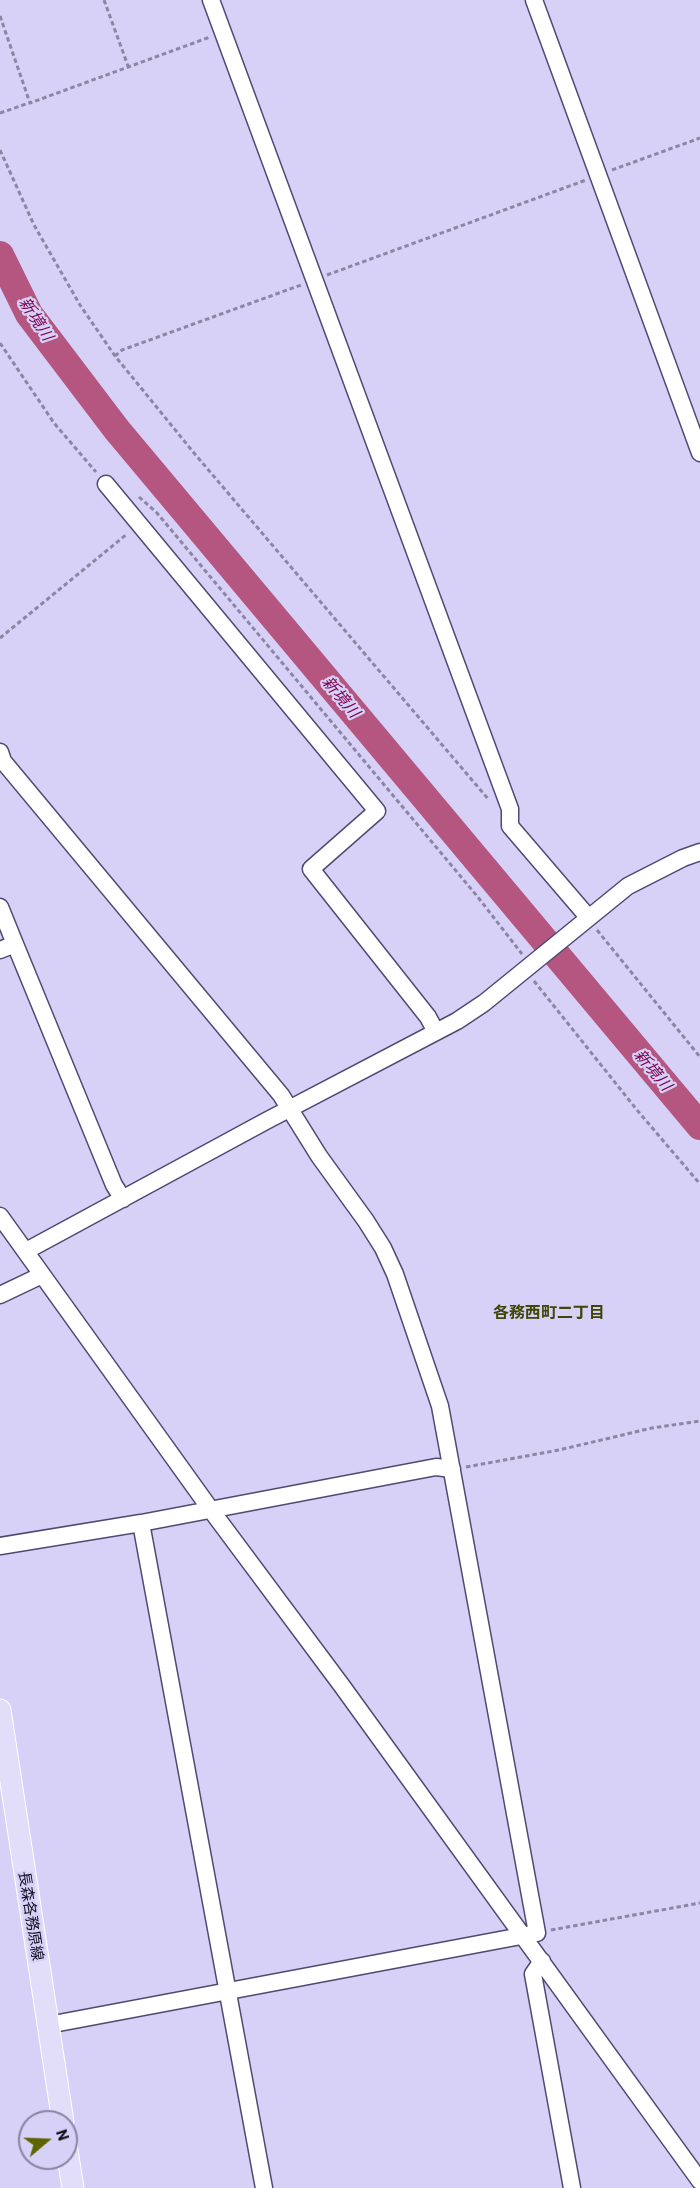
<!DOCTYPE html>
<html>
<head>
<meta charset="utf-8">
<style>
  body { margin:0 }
  #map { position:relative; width:700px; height:2188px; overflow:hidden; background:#d7d0f7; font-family:Barlow,sans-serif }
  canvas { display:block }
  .north { position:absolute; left:18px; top:2110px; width:60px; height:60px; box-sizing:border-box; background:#d7d0f7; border:2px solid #8983a1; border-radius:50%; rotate:71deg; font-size:16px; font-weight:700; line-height:24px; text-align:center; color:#130f20 }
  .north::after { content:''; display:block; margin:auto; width:21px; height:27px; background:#5e6400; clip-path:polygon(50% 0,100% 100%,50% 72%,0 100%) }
</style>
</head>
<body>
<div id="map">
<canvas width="700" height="2188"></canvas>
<div class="north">N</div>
</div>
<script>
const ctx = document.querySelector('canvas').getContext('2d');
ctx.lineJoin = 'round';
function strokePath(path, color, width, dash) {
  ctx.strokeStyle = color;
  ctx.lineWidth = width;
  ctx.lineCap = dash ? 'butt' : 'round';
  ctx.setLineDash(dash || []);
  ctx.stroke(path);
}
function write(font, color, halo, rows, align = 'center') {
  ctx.font = font + ' Barlow,"Noto Sans JP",sans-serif';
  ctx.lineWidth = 4.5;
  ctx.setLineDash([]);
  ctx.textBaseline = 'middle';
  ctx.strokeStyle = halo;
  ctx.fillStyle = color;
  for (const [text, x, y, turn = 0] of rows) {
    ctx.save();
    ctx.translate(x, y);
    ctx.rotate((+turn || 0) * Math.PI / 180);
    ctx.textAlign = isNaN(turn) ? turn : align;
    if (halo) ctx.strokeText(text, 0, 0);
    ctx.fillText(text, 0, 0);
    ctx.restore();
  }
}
const river = new Path2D(`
  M0,255L29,314L117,430L700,1126`);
const path = new Path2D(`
  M104,0L128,66
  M0,16L30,103L210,37
  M0,113L29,103
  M0,150L34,225L80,305L115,356L194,453L489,800
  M612,170L700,138
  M327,275L586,180
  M0,343L54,423L96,472
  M115,356L122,350L301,285
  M139,497L157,513L477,896L522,954
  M0,638L127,534
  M597,930L700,1057
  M534,981L637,1110L700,1184
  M466,1467L559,1450L652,1428L700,1421
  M551,1930L700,1903`);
const minor = new Path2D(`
  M211,0L510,809V826L588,917
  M534,0L700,453
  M106,484L377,811L311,869L428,1017L436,1032
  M0,752L3,761L281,1095L319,1156L366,1221L383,1248L395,1274L440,1406L537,1933L48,2025
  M0,907L15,944
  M0,950L15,944L114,1185L123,1199
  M0,1216L211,1510L342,1686L700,2181
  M26,1251L266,1121L457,1021L484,1003L628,886L683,858L700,852
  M0,1295L42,1275
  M141,1523L264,2188
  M0,1546L141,1523L436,1467L452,1469
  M542,1961L533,1974L572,2188`);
const major = new Path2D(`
  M0,1710L63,2122
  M66,2144L73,2188`);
const streetNames = [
  ["長森各務原線",31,1916,81]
];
const waterNames = [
  ["新境川",36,319,57],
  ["新境川",341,697,50],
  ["新境川",653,1070,50]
];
const neighbourhoodNames = [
  ["各務西町二丁目",549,1313]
];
strokePath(river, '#b45680', 28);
strokePath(minor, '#524973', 19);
strokePath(major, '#fff', 23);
strokePath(path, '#8c86a4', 3, [4.5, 3]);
strokePath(minor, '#fff', 16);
strokePath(major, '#e2ddf8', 21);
write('15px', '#130f20', '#d7d0f7', streetNames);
write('italic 16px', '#7e004a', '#d7d0f7', waterNames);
write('bold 16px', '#414506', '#d7d0f7', neighbourhoodNames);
</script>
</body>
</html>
